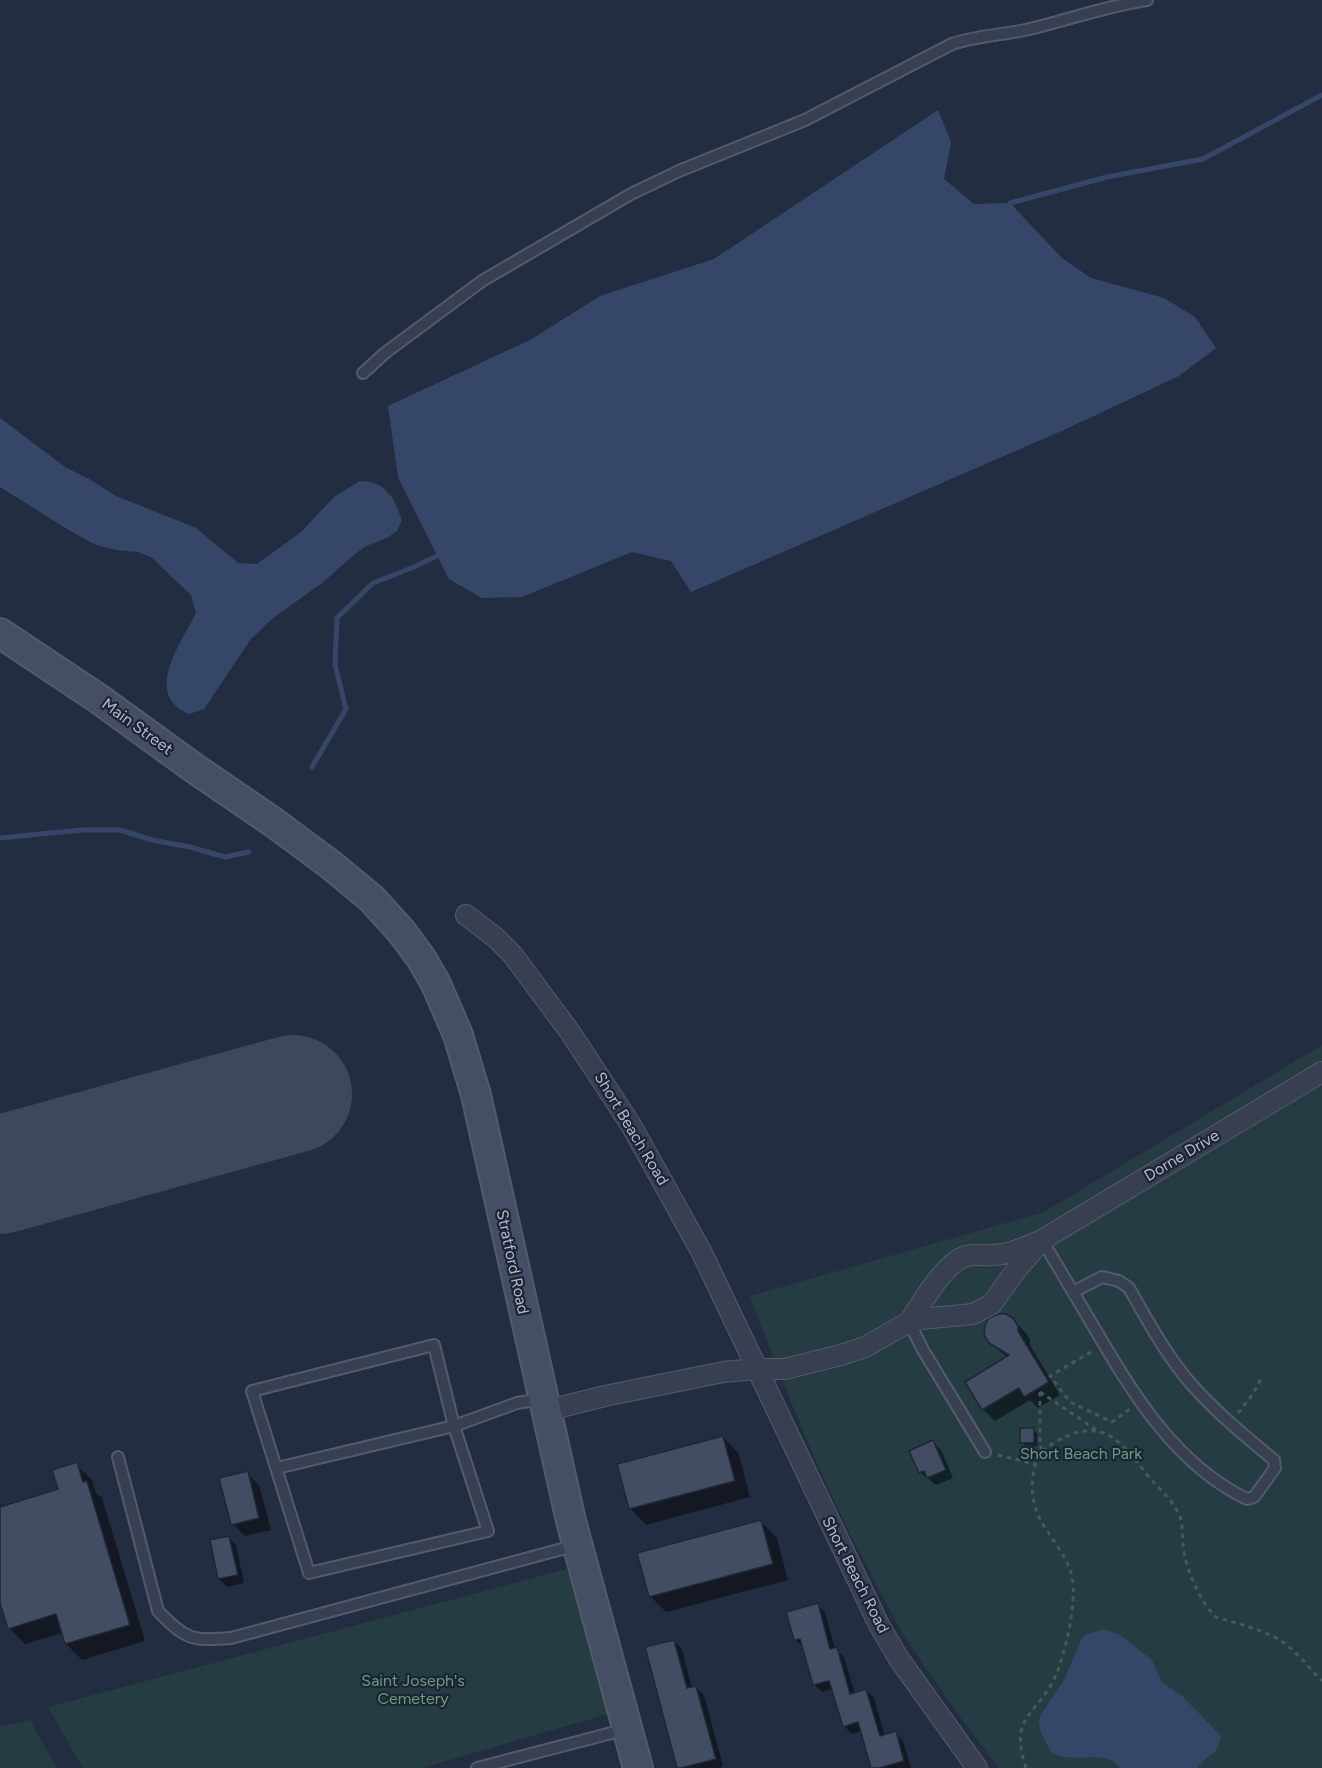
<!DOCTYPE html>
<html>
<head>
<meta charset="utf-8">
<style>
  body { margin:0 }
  canvas { display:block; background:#232d41 }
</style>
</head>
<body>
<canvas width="1322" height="1768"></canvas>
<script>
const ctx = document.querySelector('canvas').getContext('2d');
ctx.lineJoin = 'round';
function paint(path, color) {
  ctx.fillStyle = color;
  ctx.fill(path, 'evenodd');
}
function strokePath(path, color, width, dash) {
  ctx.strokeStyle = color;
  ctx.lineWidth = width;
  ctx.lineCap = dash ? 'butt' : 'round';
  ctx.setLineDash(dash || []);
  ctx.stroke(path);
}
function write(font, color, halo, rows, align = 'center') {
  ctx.font = font + ' Figtree,sans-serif';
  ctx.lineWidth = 4.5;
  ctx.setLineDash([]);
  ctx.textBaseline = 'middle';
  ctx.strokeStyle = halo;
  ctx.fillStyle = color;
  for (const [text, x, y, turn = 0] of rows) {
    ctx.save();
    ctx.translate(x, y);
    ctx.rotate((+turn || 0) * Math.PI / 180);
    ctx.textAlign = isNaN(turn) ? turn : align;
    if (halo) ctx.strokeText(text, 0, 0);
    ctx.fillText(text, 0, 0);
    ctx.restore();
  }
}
const green = new Path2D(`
  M1322,1045V1768H999C966,1725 933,1681 904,1635C890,1612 878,1587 865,1563C820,1477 784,1387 750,1296L1044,1212Z
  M571,1568L611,1713L422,1768H83L48,1707Z
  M30,1720L57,1768H0V1727Z`);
const water = new Path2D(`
  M938,110L951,142L944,179L974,204L1010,203L1062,258L1091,278L1164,298L1195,317L1216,348L1179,376L1066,429L691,592L671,561L632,552L522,597L482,598L449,579L398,477L388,406L530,340L600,296L714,259Z
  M0,418L65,467L89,479L116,496L196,528L238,563L257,564L301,532L334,497L360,481L371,482L381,486L393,498L402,520L397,531L387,538L366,546L355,554L322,583L273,618L251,639L204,709L189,714C142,694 182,642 196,613L191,595L152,558L139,552L117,550L96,545L72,532L0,487Z
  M1104,1629L1120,1635L1152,1660L1162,1682L1182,1696L1221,1736C1219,1755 1207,1754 1198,1768H1120C1107,1748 1075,1764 1054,1754C1050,1751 1046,1743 1044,1738C1040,1731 1038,1724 1040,1716L1064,1680L1081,1640L1085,1635Z`);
const shadow = new Path2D(`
  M1013,1319L1025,1332L1030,1339V1345L1060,1395L1038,1408L1030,1400L995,1421L983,1409L1008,1358L990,1342Z
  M1033,1430L1037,1433V1446L1025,1445L1021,1442Z
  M723,1437L739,1454L750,1497L646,1525L630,1508Z
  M933,1442L941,1450L953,1478L936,1485L920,1472Z
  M76,1464L92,1480L96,1493L102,1498L145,1641L82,1660L66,1644L63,1633L25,1644L9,1628L0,1598V1508L60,1490Z
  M247,1473L259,1485L271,1530L245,1536L233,1524Z
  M761,1522L777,1538L788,1580L666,1612L650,1596Z
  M228,1537L236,1545L244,1583L227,1587L219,1579Z
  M817,1605L825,1612L835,1649L844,1657L855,1694L866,1690L874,1698L885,1736L895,1733L903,1741L911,1768H872L862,1731L852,1734L844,1726L833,1689L822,1692L814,1684L804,1648L795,1639Z
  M674,1641L682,1649L692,1689L696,1688L704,1695L723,1766L720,1768H679Z`);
const stream = new Path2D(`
  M1010,203L1107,177L1203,159L1322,95
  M312,767L346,709L335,665L337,618L373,583L414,567L437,556
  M0,838L82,830H120L152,840L190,847L225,857L249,852`);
const runway = new Path2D(`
  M0,1175L293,1094`);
const building = new Path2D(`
  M998,1314H1006L1013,1318L1018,1326V1331L1049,1382L1024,1397L1019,1388L982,1410L965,1382L1009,1355L989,1343L984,1335L985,1326L988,1319Z
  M1020,1428H1034V1443H1020Z
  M723,1436L735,1481L629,1509L617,1464Z
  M933,1440L946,1470L927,1478L924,1471L919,1473L909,1451Z
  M77,1462L83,1482L87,1481L130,1625L65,1644L56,1614L8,1629L0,1603V1507L58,1489L52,1470Z
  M248,1471L259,1518L231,1525L219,1478Z
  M761,1520L773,1564L649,1597L637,1553Z
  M229,1536L238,1575L218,1579L210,1540Z
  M818,1603L830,1649L837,1647L850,1694L866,1689L880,1736L896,1731L904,1761L879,1768H871L858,1722L843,1727L829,1681L813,1685L800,1639L794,1640L786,1612Z
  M674,1640L687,1688L696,1686L716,1759L681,1768H677L645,1647Z`);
const path = new Path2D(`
  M1091,1352L1050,1376L1070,1402L1112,1422L1130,1409
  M1040,1392L1098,1431
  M1040,1392V1444L1042,1452
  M1238,1413L1253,1394L1262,1377
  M998,1455L1035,1464
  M1026,1768C1008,1714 1038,1716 1056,1675C1066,1651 1077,1602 1072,1577C1068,1556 1049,1537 1039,1517C1030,1499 1029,1469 1042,1452C1047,1446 1057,1441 1065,1437C1108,1417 1125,1448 1149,1477C1160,1490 1174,1501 1180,1517C1183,1525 1182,1535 1183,1544C1184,1565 1200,1603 1216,1617C1237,1624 1259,1628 1278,1639C1295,1649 1308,1667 1322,1681`);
const lane = new Path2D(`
  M363,373L385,353L482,281L631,194L679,171L805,120L952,44C976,36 1000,35 1025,30C1066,21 1105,6 1147,0
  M1042,1240L1073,1292
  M1102,1277L1119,1281L1129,1288C1148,1321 1167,1357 1192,1385C1217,1413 1245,1436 1274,1460L1275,1468L1254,1497L1247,1499C1163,1459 1119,1368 1073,1292Z
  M909,1322L923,1350L985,1452
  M434,1345L454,1426L488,1531L309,1573L252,1391Z
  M118,1457L158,1611C186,1640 192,1641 231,1638L577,1545
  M277,1468L454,1426L517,1403L542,1399
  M477,1768L627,1729`);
const street = new Path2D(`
  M466,915L496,938L512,954L570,1032L631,1125L701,1251L879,1625L899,1659L977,1768
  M909,1322C922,1303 944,1263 966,1256C974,1254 984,1256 993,1255C1011,1254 1026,1247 1042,1240L1322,1072
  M545,1411L605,1396L723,1372L757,1369H785L841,1355L865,1347L909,1322L921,1319L973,1314L992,1304L1016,1270L1042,1240`);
const secondary = new Path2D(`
  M0,633L99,699L194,768L273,822L331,865L372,899L401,931L421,958L436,984L458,1035L476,1095L571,1521L638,1768`);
const streetNames = [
  ["Main Street",137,727,36],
  ["Short Beach Road",631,1129,59],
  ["Dorne Drive",1182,1156,-31],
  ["Stratford Road",512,1262,78],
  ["Short Beach Road",855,1575,63]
];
const parkNames = [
  ["Short Beach Park",1081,1454],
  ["Saint Joseph's",413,1681],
  ["Cemetery",413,1699]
];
paint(green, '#253c42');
paint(water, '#364669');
paint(shadow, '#0007');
strokePath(stream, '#364669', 5);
strokePath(runway, '#3e485c', 118);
paint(building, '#424c63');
strokePath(building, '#1f2638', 1.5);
strokePath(lane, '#535a6b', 14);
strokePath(street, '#535a6b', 22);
strokePath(secondary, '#535a6b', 32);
strokePath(path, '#44595f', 3, [4.5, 4.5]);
strokePath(lane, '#383f51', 10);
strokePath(street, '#383f51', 20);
strokePath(secondary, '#454e64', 28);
write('16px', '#b4bbcb', '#1d2436', streetNames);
write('16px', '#6a9e7b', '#1d2436', parkNames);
</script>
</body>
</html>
